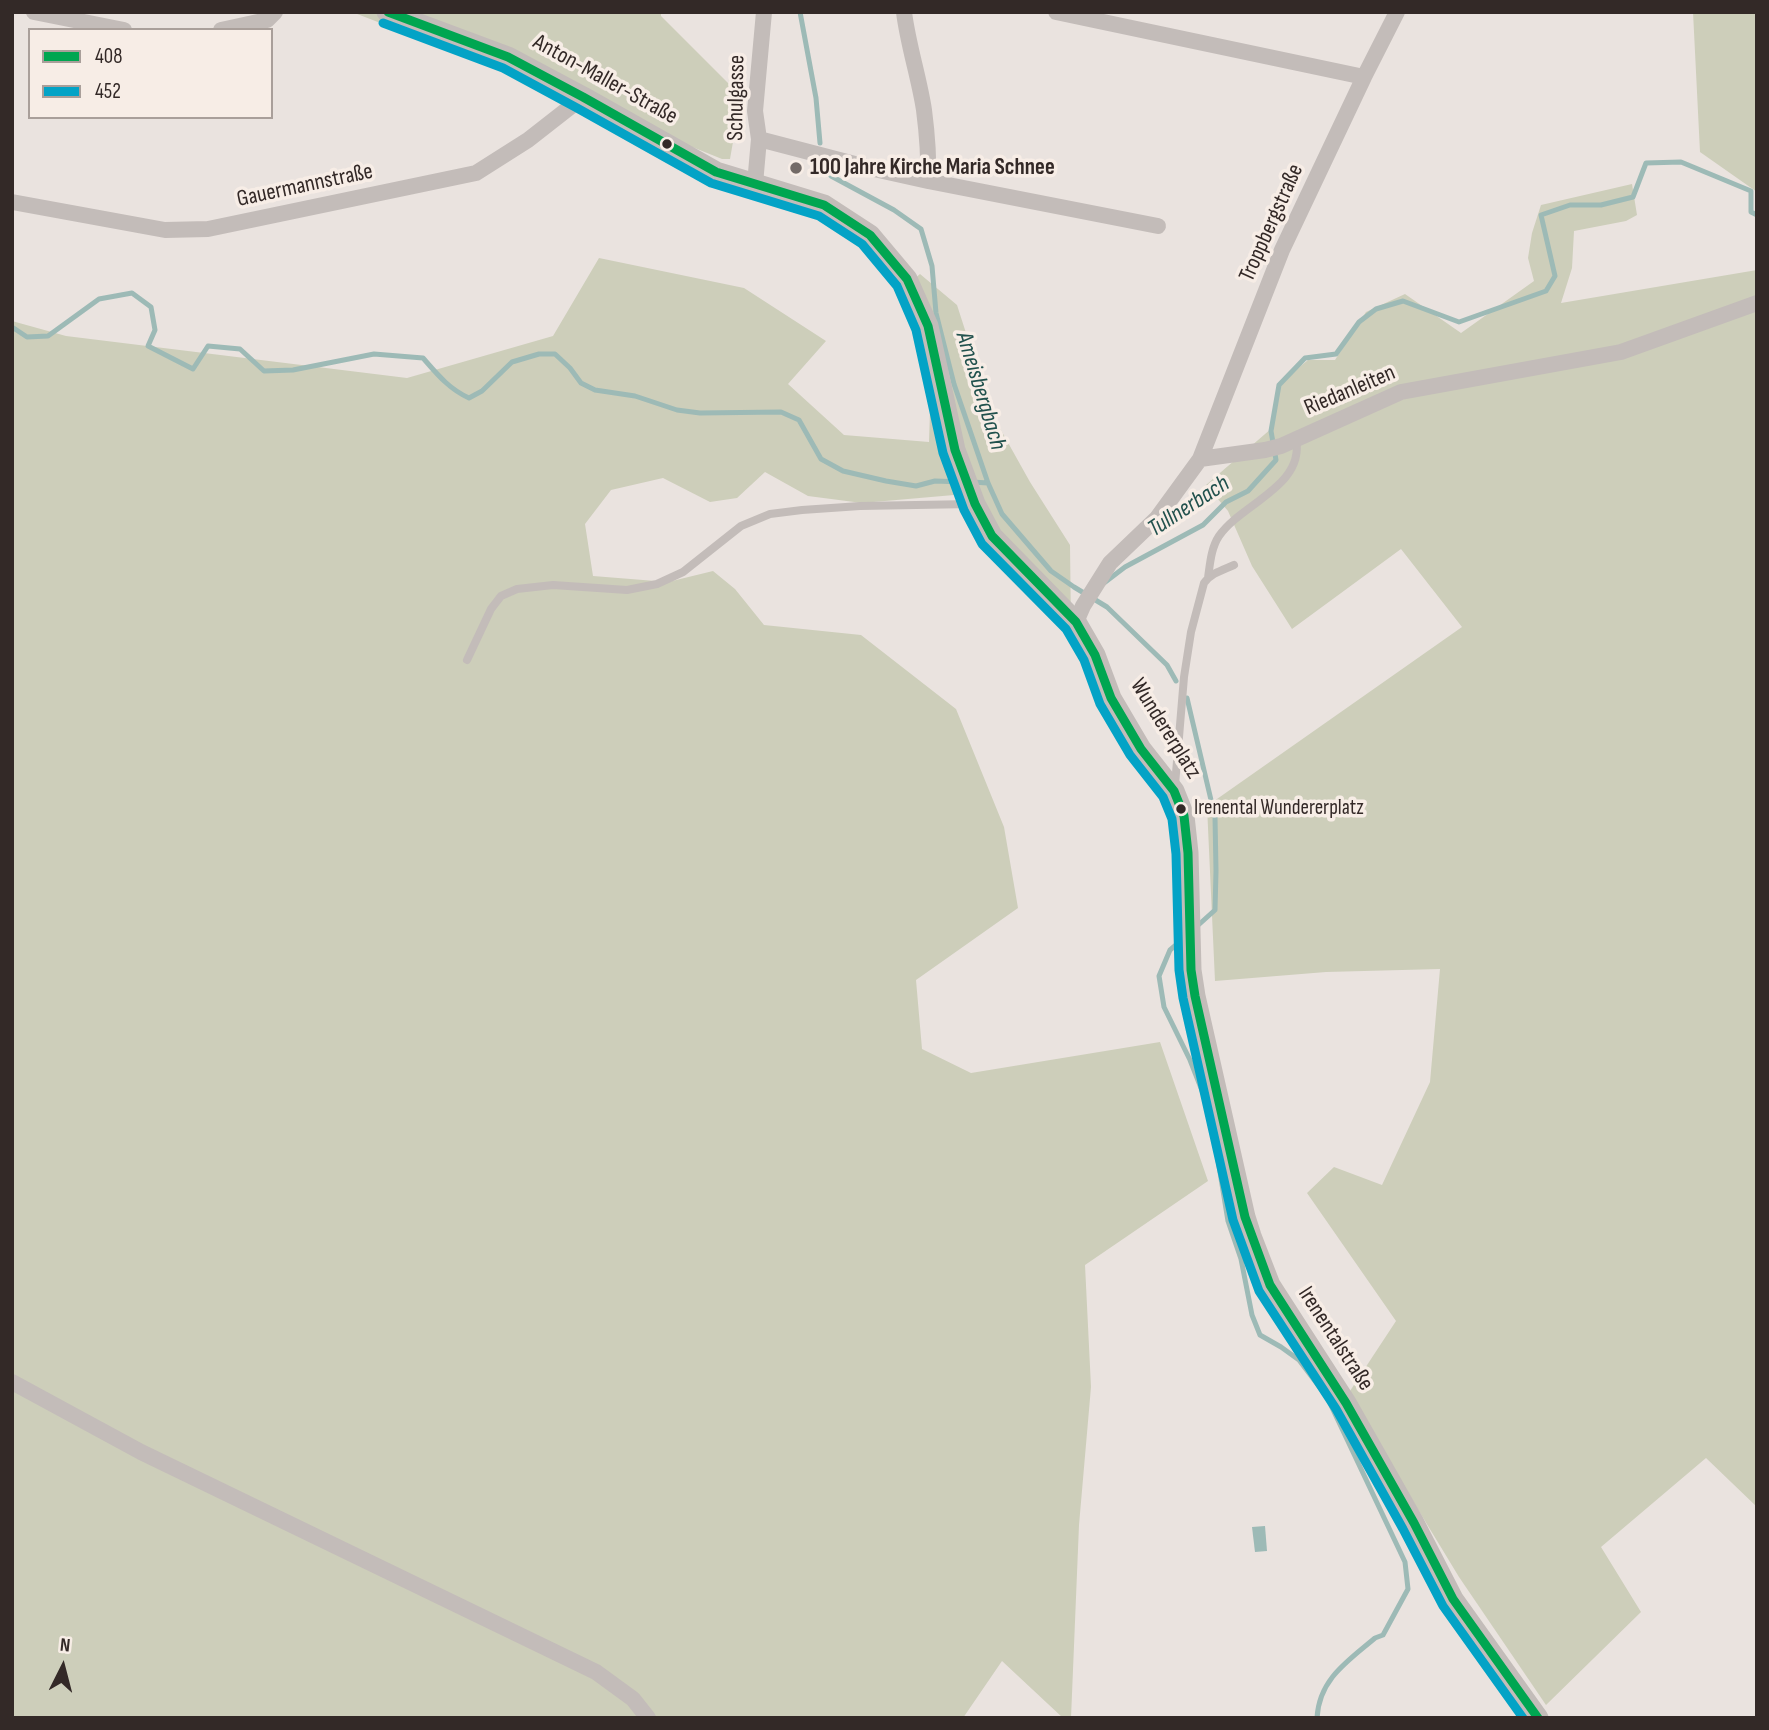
<!DOCTYPE html>
<html>
<head>
<meta charset="utf-8">
<style>
  body { margin:0 }
  #map { position:relative; width:1769px; height:1730px; overflow:hidden; background:#eae3df; font-family:"Sofia Sans Condensed",sans-serif }
  canvas { display:block }
  .frame { position:absolute; inset:0; border:14px solid #332927; pointer-events:none }
  .legend { position:absolute; left:28px; top:28px; width:245px; height:91px; box-sizing:border-box; background:#f7ede6; border:2px solid #a99f9a; margin:0; padding:9px 12px; list-style:none; font-size:21px; color:#332927 }
  .legend li { display:flex; align-items:center; gap:14px; height:35px }
  .legend b { width:35px; border:2px solid #a99f9a }
  .north { position:absolute; left:28px; top:1632px; width:70px; height:70px; -webkit-text-stroke:5px #f7ede6; paint-order:stroke; rotate:6deg; font-size:19px; font-weight:700; line-height:28px; text-align:center; color:#332927 }
  .north::after { content:''; display:block; margin:auto; width:24px; height:32px; background:#332927; clip-path:polygon(50% 0,100% 100%,50% 72%,0 100%) }
</style>
</head>
<body>
<div id="map">
<canvas width="1769" height="1730"></canvas>
<div class="frame"></div>
<ul class="legend">
<li><b style="height:9px;background:#00a651"></b>408</li>
<li><b style="height:9px;background:#03a3c6"></b>452</li>
</ul>
<div class="north">N</div>
</div>
<script>
const ctx = document.querySelector('canvas').getContext('2d');
ctx.lineJoin = 'round';
function paint(path, color) {
  ctx.fillStyle = color;
  ctx.fill(path, 'evenodd');
}
function strokePath(path, color, width, dash) {
  ctx.strokeStyle = color;
  ctx.lineWidth = width;
  ctx.lineCap = dash ? 'butt' : 'round';
  ctx.setLineDash(dash || []);
  ctx.stroke(path);
}
function write(font, color, halo, rows, align = 'center') {
  ctx.font = font + ' "Sofia Sans Condensed",sans-serif';
  ctx.lineWidth = 7;
  ctx.setLineDash([]);
  ctx.textBaseline = 'middle';
  ctx.strokeStyle = halo;
  ctx.fillStyle = color;
  for (const [text, x, y, turn = 0] of rows) {
    ctx.save();
    ctx.translate(x, y);
    ctx.rotate((+turn || 0) * Math.PI / 180);
    ctx.textAlign = isNaN(turn) ? turn : align;
    if (halo) ctx.strokeText(text, 0, 0);
    ctx.fillText(text, 0, 0);
    ctx.restore();
  }
}
const green = new Path2D(`
  M352,12H661V16L741,96L730,159H722L494,67Z
  M1693,12H1757V192L1700,152Z
  M1632,184L1637,215L1626,221L1574,231L1572,268L1561,303L1757,270V1507L1706,1458L1601,1547L1641,1612L1546,1705L1459,1577L1348,1394L1396,1321L1307,1193L1334,1167L1382,1185L1430,1082L1440,969L1326,972L1215,981L1207,806L1462,627L1401,549L1292,629L1252,566L1228,511L1206,485L1272,428L1280,383L1308,360H1335L1366,312L1405,294L1461,333L1534,281L1528,258L1532,233L1541,205Z
  M599,258L744,288L826,341L788,384L844,435L929,442L931,380L898,293L920,274L957,305L992,414L1030,482L1070,545L1071,628L981,538L954,495L862,503L808,496L765,472L737,498L710,502L663,478L611,490L585,524L593,576L668,582L713,571L735,589L764,625L861,635L956,709L1004,827L1018,908L916,980L922,1049L971,1073L1160,1042L1208,1181L1085,1265L1091,1387L1079,1525L1071,1718H1063L1002,1661L963,1718H12V321L66,336L407,378L553,336Z`);
const water = new Path2D(`
  M1265,1526L1267,1551L1255,1552L1252,1527Z`);
const stream = new Path2D(`
  M800,12L816,98L820,143
  M820,163L831,176L894,210L921,229L932,266L936,313L954,384L988,483L1002,514L1051,571L1074,587L1107,607L1167,665L1176,681
  M12,327L27,337L48,336L99,299L132,293L151,307L155,330L148,346L193,369L208,346L240,349L264,371L293,370L374,354L423,358C437,374 449,389 469,398L482,391L512,362L539,354H555L570,368L581,383L595,390L635,396L677,410L700,413L781,412L799,420L821,459L843,471L886,481L916,486L935,481L962,482
  M972,482L988,483
  M1104,583L1125,567L1203,525L1226,502L1248,491L1276,460L1271,431L1279,385L1305,358L1336,354L1359,322L1376,309L1403,301L1459,322L1546,291L1555,276L1541,215L1570,205H1601L1633,197L1646,163L1681,162L1751,191V212L1757,215
  M1187,698L1215,817L1216,871L1215,910L1195,928
  M1183,939L1170,950L1159,976L1164,1007L1190,1060L1210,1111L1228,1221L1241,1259L1252,1315L1260,1335L1281,1347L1299,1360L1327,1397L1405,1562L1408,1589L1383,1635L1375,1638C1348,1661 1319,1679 1317,1718`);
const service = new Path2D(`
  M1208,578C1210,564 1211,548 1219,536C1242,503 1305,486 1296,439
  M467,660L491,609L501,596L517,589L553,585L627,590L657,584L683,572L741,526L770,514L802,510L860,506L972,504
  M1175,785L1184,677L1191,632L1204,583C1211,573 1223,570 1234,565`);
const minor = new Path2D(`
  M34,12L124,30
  M1056,12L1364,77
  M221,30L267,20L275,12
  M759,139L874,169L928,181C929,157 927,133 924,110C919,77 908,45 904,12
  M928,181L1158,226
  M755,184L759,139L755,111L764,12
  M12,202L165,230L208,229L476,173L528,140L583,97
  M1200,459L1265,450L1281,446L1401,392L1621,352L1757,303
  M1076,622L1083,606L1110,563L1157,518L1200,459L1282,250L1364,77L1397,12
  M12,1382L141,1452L596,1672L633,1699L648,1718`);
const tertiary = new Path2D(`
  M387,12L508,57L583,97L716,172L824,205L870,235L907,279L928,326L955,450L975,504L992,536L1076,622L1095,655L1111,698L1141,749L1174,791L1184,816L1188,853L1191,970L1195,996L1245,1217L1251,1236L1270,1285L1346,1403L1414,1523L1453,1599L1538,1718`);
const bus1 = new Path2D(`
  M388,12L508,57L583,97L716,172L824,205L870,235L907,279L928,326L955,450L975,504L992,536L1076,622L1095,655L1111,698L1141,749L1174,791L1184,816L1188,853L1191,970L1195,996L1245,1217L1270,1285L1346,1403L1414,1523L1453,1599L1538,1718`);
const bus2 = new Path2D(`
  M383,23L503,68L577,108L711,183L819,216L862,244L897,286L916,330L943,453L964,510L982,544L1066,629L1084,660L1100,704L1130,755L1163,797L1172,819L1176,854L1179,970L1183,998L1233,1220L1259,1291L1336,1409L1403,1529L1443,1606L1523,1718`);
const markers = [
  [667,144,6,"#332927"],
  [796,168,7,"#736a67"],
  [1181,809,6,"#332927"]
];
const busNames = [
  ["Irenental Wundererplatz",1194,809]
];
const streetNames = [
  ["Anton-Maller-Straße",605,80,29],
  ["Schulgasse",737,98,-89],
  ["Gauermannstraße",305,186,-12],
  ["Troppbergstraße",1272,223,-66],
  ["Riedanleiten",1350,391,-23],
  ["Wundererplatz",1165,729,58],
  ["Irenentalstraße",1335,1339,57]
];
const poiNames = [
  ["100 Jahre Kirche Maria Schnee",810,168]
];
const waterNames = [
  ["Ameisbergbach",980,391,73],
  ["Tullnerbach",1189,507,-33]
];
paint(green, '#cdceba');
paint(water, '#9dbab6');
strokePath(stream, '#9dbab6', 5);
strokePath(service, '#c3bcb9', 8);
strokePath(minor, '#c3bcb9', 16);
strokePath(tertiary, '#c3bcb9', 21);
strokePath(bus1, '#00a651', 9);
strokePath(bus2, '#03a3c6', 9);
for (const [x, y, r, color] of markers) {
  const dot = new Path2D();
  dot.arc(x, y, r, 0, 2 * Math.PI);
  ctx.fillStyle = color;
  ctx.fill(dot);
  strokePath(dot, '#f7ede6', 2.5);
}
write('21px', '#332927', '#f7ede6', busNames, 'left');
write('23px', '#332927', '#f7ede6', streetNames);
write('bold 23px', '#332927', '#f7ede6', poiNames, 'left');
write('italic 24px', '#21514d', '#f7ede6', waterNames);
</script>
</body>
</html>
